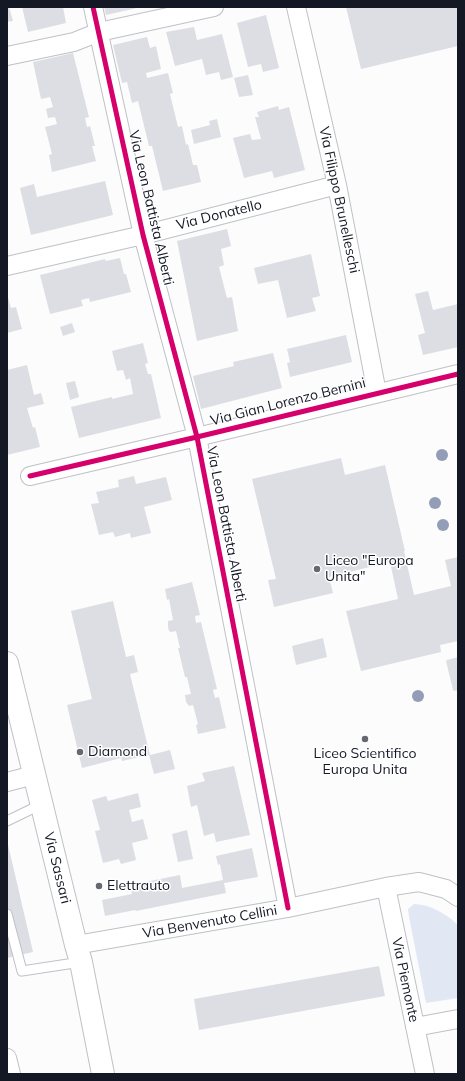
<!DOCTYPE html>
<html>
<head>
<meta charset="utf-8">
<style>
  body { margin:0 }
  #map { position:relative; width:465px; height:1081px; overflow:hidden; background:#fcfcfc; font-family:Mulish,sans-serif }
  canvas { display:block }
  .frame { position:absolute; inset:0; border:8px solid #141824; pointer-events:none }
</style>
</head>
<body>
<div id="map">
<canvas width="465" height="1081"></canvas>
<div class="frame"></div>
</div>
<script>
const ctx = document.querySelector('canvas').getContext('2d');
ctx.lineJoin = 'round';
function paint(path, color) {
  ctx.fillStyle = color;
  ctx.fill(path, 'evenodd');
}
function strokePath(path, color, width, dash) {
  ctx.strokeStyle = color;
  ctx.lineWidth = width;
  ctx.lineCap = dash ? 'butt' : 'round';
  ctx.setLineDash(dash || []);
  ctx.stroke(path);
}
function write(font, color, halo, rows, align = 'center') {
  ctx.font = font + ' Mulish,sans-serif';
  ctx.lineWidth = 3;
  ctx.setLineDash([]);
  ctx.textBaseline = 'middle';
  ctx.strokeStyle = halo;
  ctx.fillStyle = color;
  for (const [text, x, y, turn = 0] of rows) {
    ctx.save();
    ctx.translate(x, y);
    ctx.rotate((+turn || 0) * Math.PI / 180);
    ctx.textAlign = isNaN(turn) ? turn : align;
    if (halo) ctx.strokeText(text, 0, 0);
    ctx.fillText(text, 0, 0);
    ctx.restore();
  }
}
const green = new Path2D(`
  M414,904C418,904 423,905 427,906C436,909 453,918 458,926V998L426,1003L409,917L408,909Z`);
const building = new Path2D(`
  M7,7H9L13,21L7,22Z
  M22,7H63L66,23L28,32Z
  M104,7H137V8L106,15Z
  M346,7H458V46L361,69Z
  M266,15L279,68L263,72L261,64L248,67L237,23Z
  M194,27L197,40L222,34L233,77L221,80L219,72L206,75L202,59L175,66L166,32Z
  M147,37L150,48L156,46L161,69L146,73L147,78L168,73L173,93L170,94L178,127L182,126L186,145L188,144L193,165H197L201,182L163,191L152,146H149L138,101L132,103L127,82L122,83L113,45Z
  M73,53L89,117L85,118L87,127L90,126L95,146H92L96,161L52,172L49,155L52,154L45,127L57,124L55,117L48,118L46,109L53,107L50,97L41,99L33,62Z
  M248,75L253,95L239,97L234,78Z
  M278,106L279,110L289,107L305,170L274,178L272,171L244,178L233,138L250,134L252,140L261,139L255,117H259L257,112Z
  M217,119L221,137L194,144L191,130L210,125L209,121Z
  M105,181L113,215L31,235L20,188L34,184L37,197Z
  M227,229L231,246L221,249L224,265L219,267L227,298L232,297L238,331L197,341L177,241Z
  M311,254L320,296L312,298L316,311L287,318L278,280L258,284L254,268Z
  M120,258L124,274H126L131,292L90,302L89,298L81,300L83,306L50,314L40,275L105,259L106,261Z
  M428,291L433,310L458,304V347L423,355L418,335L425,333L415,294Z
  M7,294L11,308L16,307L22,329L7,333Z
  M72,323L75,332L63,336L60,327Z
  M346,335L352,362L290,377L287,363L290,362L287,349Z
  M143,343L148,363L145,364L148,374H151L161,418L79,438L71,407L112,397V399L133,394L130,378L126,380L123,370L117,371L112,351Z
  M273,353L282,388L201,409L193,376L234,366L233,362Z
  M27,365L34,395L41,393L44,404L27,408L33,428L35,427L40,447L7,455V370Z
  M75,381L79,397L70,400L66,383Z
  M341,458L345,475L385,465L405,551H404L414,595L451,586L445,560L458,557V641L440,645L441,652L361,671L346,611L398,599L390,562L329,577L333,593L274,607L268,580L276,579L252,479Z
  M134,476L136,484L166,477L172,500L144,507L151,533L131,538L130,533L115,537L113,532L99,535L91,504L99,503L96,492L119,487L118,480Z
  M192,582L200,615L195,616L196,623L201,622L217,689L213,690L215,698L219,697L226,728L198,734L196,725L198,724L193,705L189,706L186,702L185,695L191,694L187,677H185L178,648H180L176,631L171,632L169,631L168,627V621L173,620L169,599L167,600L165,589Z
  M113,601L126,657L134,655L138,672L130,674L150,755L170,750L175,769L154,774L149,755L122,761L121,758L82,768L67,705L92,699L71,611Z
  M323,638L327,657L296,665L292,646Z
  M458,657V690L454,691L453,690L446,661L447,660Z
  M234,766L250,835L216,842L214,833L204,836L197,805L191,807L187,786L205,781L202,773Z
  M138,793L141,807L129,810L132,822L143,819L148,839L132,843L136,860L121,864L119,859L103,863L95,831L100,830L92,800L106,796L108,801Z
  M187,830L193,859L178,862L172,834Z
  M7,840L33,952L7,958Z
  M252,848L258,877L224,883L226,893L136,911L135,910L105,916L102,900L132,894L130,885L180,875L182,888L223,880L220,864L218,865L216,856Z
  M379,966L385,996L199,1030L194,999Z`);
const service = new Path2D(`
  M7,821L42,804
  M7,914L22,971L81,962`);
const minor = new Path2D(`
  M93,7L143,235L197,437L288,908
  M296,7L337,185L377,393
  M7,56L74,42L99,32L214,7
  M7,266L143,235L337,185
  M30,476L197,437L458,374
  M7,782L34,775
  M386,887L425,1074
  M76,945L288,908L386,887L419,882L446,889L458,897
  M415,1027L458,1019
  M7,1058L11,1074`);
const tertiary = new Path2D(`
  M7,663L76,945L81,962L103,1074`);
const cycleway = new Path2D(`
  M93,7L143,235L197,437L288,908
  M30,476L197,437L458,374`);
const trees = [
  [442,455],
  [435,503],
  [443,525],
  [418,696]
];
const markers = [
  [317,569,4,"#656870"],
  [365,739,4,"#656870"],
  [80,752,4,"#656870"],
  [99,886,4,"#656870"]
];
const streetNames = [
  ["Via Filippo Brunelleschi",339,200,78],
  ["Via Leon Battista Alberti",151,208,77],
  ["Via Donatello",219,215,-14],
  ["Via Gian Lorenzo Bernini",288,402,-14],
  ["Via Leon Battista Alberti",226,524,79],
  ["Via Sassari",57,868,76],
  ["Via Benvenuto Cellini",210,922,-10],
  ["Via Piemonte",405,980,78]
];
const poiNames = [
  ["Liceo \"Europa",325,561],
  ["Unita\"",325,577],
  ["Diamond",88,752],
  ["Liceo Scientifico",365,754,"center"],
  ["Europa Unita",365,770,"center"],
  ["Elettrauto",107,886]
];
paint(green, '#e2e7f4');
paint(building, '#dcdee4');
strokePath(service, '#bfc1c7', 11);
strokePath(minor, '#bfc1c7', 20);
strokePath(tertiary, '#bfc1c7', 24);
strokePath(service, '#fff', 9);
strokePath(minor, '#fff', 18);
strokePath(tertiary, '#fff', 22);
strokePath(cycleway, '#d6006c', 5);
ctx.fillStyle = '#939db7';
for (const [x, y] of trees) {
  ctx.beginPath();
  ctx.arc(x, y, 6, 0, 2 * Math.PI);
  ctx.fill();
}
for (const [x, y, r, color] of markers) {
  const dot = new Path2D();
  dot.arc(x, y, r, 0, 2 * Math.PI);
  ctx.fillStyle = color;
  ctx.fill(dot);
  strokePath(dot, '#fff', 1.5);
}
write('14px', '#141824', '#fff', streetNames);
write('14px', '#141824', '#fff', poiNames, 'left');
</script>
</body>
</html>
